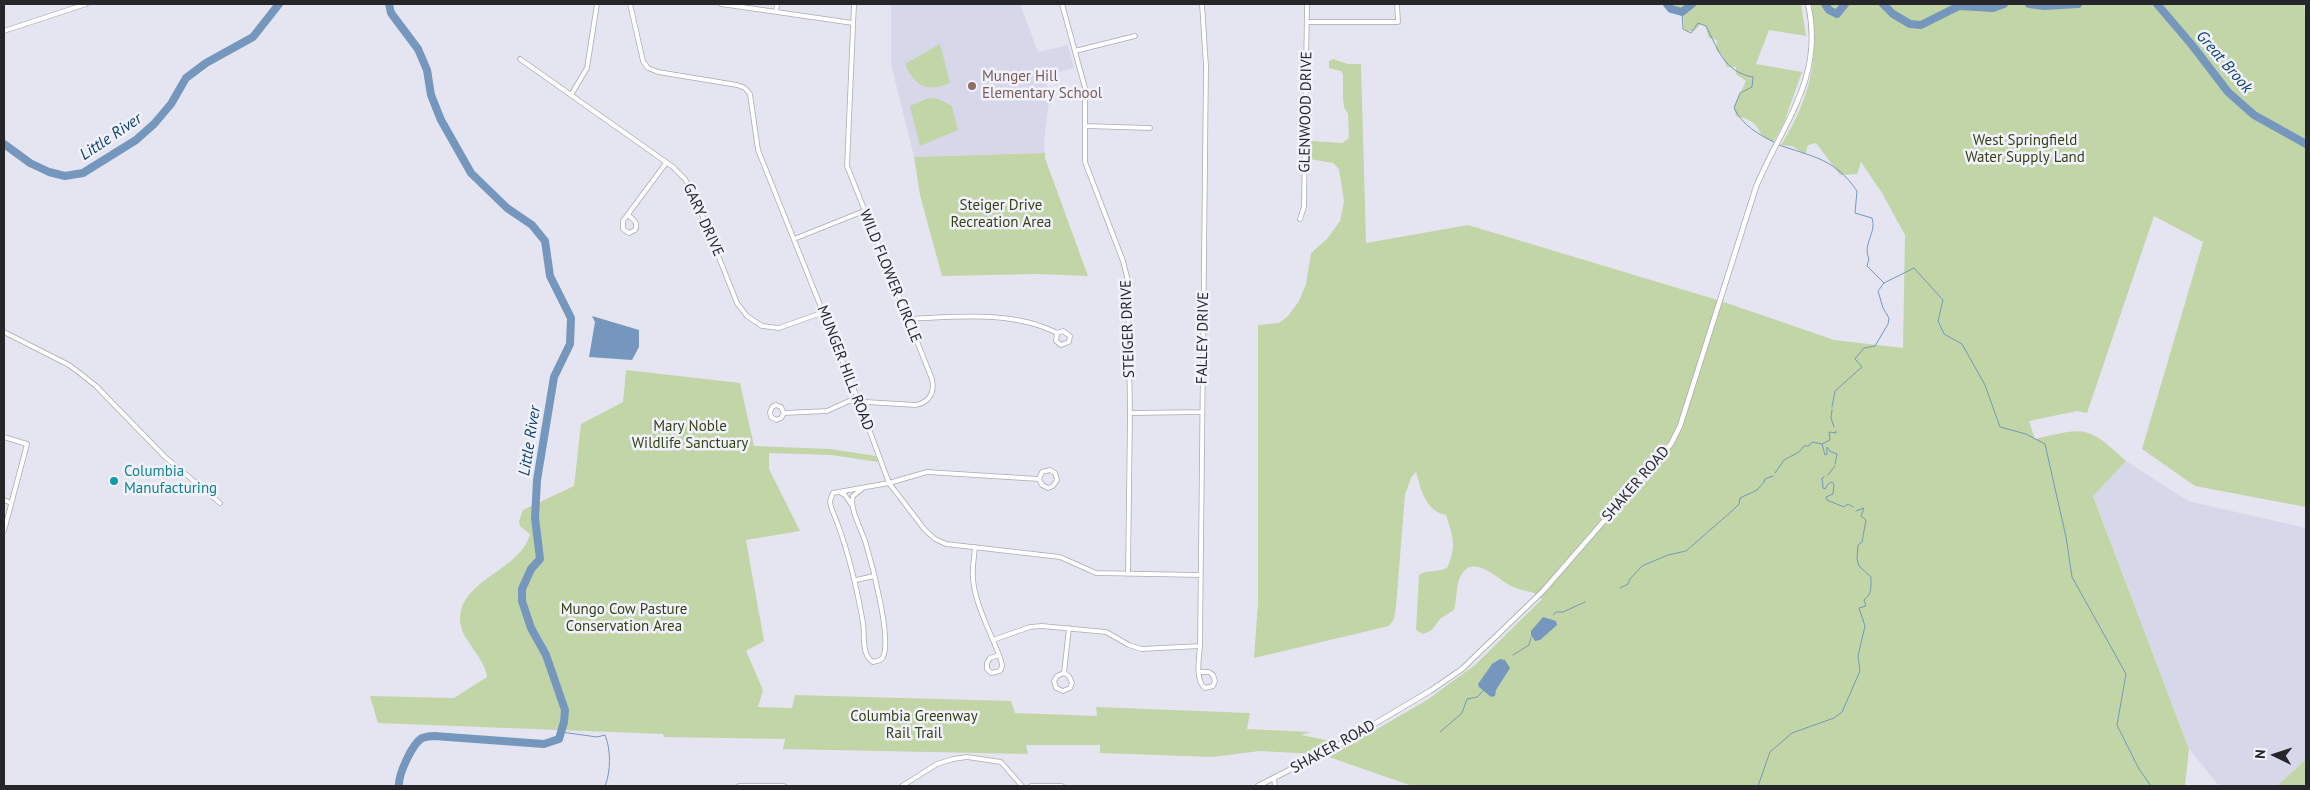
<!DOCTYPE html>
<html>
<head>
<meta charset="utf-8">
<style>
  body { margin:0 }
  #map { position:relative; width:2310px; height:790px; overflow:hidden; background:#e5e5f1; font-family:"PT Sans",sans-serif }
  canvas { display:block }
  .frame { position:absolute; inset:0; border:5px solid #25252a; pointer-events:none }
  .north { position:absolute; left:2250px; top:730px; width:50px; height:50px; -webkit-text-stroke:4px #f2f2fe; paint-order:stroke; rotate:274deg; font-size:14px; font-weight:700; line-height:20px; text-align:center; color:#25252a }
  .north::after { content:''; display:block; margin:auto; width:18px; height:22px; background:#25252a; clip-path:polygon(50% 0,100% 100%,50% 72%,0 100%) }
</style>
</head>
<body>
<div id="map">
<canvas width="2310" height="790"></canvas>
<div class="frame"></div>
<div class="north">N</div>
</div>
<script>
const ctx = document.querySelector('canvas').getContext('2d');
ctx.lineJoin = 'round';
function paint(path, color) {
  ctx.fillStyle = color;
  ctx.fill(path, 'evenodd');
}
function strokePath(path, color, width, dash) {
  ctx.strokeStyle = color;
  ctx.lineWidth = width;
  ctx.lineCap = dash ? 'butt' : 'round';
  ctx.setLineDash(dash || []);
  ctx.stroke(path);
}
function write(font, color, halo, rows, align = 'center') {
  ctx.font = font + ' "PT Sans",sans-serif';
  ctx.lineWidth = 5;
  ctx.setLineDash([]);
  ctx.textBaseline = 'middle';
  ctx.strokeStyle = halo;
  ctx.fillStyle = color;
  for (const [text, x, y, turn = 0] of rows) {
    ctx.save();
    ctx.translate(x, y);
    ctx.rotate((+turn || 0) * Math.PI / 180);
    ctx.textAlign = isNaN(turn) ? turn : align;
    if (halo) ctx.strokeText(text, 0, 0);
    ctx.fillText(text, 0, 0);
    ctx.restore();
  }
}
const built = new Path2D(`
  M891,4H1020L1038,52L1068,45L1074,68L1045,76L1050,95L1044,141L1045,153L914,157L891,64Z
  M2126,461L2188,501L2306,528V759L2277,786H2219L2189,749L2093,495Z`);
const green = new Path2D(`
  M1665,4H1801L1806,36L1769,30L1756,64L1802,72L1783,125L1773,142C1756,134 1762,130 1752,122C1747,118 1741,118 1736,116L1734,106L1746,81L1736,74V67H1727L1722,55L1716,50L1717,40L1709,38L1705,25L1701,24L1694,31H1686L1684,28L1683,12H1677Z
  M1811,4H2304L2306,18V507L2195,486L2142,449L2203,242L2154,216L2087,413L2077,411L2029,421L2035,439C2085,428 2086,424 2126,461L2093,496L2189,749L2185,786H1412L1329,757L1427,700L1475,665L1542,599C1533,590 1526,592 1516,588C1501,583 1486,563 1469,567C1453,578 1459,594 1454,610L1440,619L1432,630L1423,634L1416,630L1419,575C1427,569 1437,573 1447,568C1457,547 1453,536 1446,515C1425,511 1421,489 1416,472L1412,476L1405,494L1396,607L1394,619L1389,626L1254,658L1258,604V325L1279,323L1288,316L1299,301L1306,284L1311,253L1327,239L1340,221L1344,201L1339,169L1333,163L1310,159C1308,154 1308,145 1312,141L1342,143L1349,138L1348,114L1344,107L1343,98V74L1341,71L1329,68V61L1333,59L1348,64H1361L1366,243L1468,225L1724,302L1834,340L1903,348L1905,235L1882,193L1861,162L1857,174L1840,175L1816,143L1808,145L1806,152L1804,154L1792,146L1781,145C1809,101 1821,56 1811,4Z
  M940,44L950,83C926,93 915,86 905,64Z
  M928,98L939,99L952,106L958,130L920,146L910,106Z
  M1045,153V158L1088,276L1038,274L942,276L920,195L914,157Z
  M626,370L740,383L754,446L830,449L876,456L878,462L831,455L769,453V469L800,531L746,540L764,641L746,651L763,690L758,707L792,708L795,695L1011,701L1015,713L1097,716L1096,707L1250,713L1247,729L1311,732L1301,735L1336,742L1315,754L1260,751L1212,757L1100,753V745H1026L1028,754L783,749L785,739L664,737L663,734L378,723L370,696L454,698L487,677C485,658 464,642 461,626C453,580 520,573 530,534L520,526L519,521L523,510L574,486L581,424L623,402Z
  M2306,759V786H2277Z`);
const water = new Path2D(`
  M592,316L639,330V347L632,360L589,357L595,322Z
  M1543,617L1556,621L1557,625L1540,640L1535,641L1531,635V631Z
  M1500,659L1505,660L1510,668L1496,690L1495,696L1491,697L1479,687L1478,684L1492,664Z`);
const stream = new Path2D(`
  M1682,12L1683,29L1691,33L1698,23L1706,26C1718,49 1724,72 1753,77L1752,87L1740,93L1734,108C1742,125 1759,135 1776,143
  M1779,145C1814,157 1835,159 1857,191L1855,213L1872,218C1877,233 1862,244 1869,259L1867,266L1884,283L1878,291L1883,308L1889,318L1888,324L1875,346L1864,348L1855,359L1862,367L1835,391L1832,407
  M1884,283L1914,268L1943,300L1938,321L1944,334L1962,344L1985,385L2000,427L2026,434L2045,444L2066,537L2072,577L2126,674L2117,725L2139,769L2151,786
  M1832,410L1831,418L1834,427
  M1835,464L1837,454L1831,452L1827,447V454L1825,455L1822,444L1830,440L1829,432L1836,433V431
  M1775,473L1784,460L1799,452L1804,446H1809L1812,442L1822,444
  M1828,475L1835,466
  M1824,477L1822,478L1823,488L1825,489L1828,484L1832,482L1834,484L1833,494L1826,497L1827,500L1844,507L1848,504L1853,507
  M1620,588L1628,584L1630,579L1642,566L1668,555L1686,551L1733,510L1739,504L1740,498L1757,490L1764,482L1765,479L1773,476
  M1553,615L1556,612H1563L1585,602
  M1513,655L1529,645L1531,638
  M561,732L597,737L605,735C611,749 611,772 605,786
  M1440,732L1462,713L1467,699L1477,697L1484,690
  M1758,786L1770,752L1792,733L1834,718L1842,712L1860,671L1858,656L1865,626L1859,608L1866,606L1864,600C1872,594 1871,587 1871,577L1859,566L1857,559L1858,545L1862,542L1866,520L1861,516L1864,508L1856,511`);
const river = new Path2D(`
  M389,4L391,13L418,49L427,70L431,95L441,120L471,173L507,208L532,225L545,241L550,276L571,318L570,344L554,377L537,480L535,518L540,559L531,569L522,589V601L531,628L546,655L565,710L564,722L559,739L544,744L434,736C431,736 425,737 422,738C412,744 398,775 399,786
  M1667,4L1671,9L1682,12L1692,4
  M1825,4L1829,10L1837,14L1845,4
  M1883,4L1893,14L1910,24L1921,25L1959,6L1993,8L2004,4
  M2029,4L2044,6L2078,4
  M2157,4L2192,45L2228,92L2254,115L2306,144
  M4,144L30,163L49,172L65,176L83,173L136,140L154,124L171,104L186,78L206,63L253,37L279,4`);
const minor = new Path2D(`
  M630,4L643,61L648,68L658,72L737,85L745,88L750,94L758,150L859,402L889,483L925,530L935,539L946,544L1060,557L1096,573L1200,575
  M721,4L853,23
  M1062,4L1085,88V162L1123,261L1128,281L1130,413L1128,574
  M776,12L777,4
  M1307,22H1398L1397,4
  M4,31L86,4
  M1075,51L1135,36
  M520,59L673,167L684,178L692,190L737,303L747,316L762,326L779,328L824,312
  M571,95L587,68L597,4
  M1085,126L1150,128
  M628,215C633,219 639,223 635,230L629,233L623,229V221L666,163
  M1300,219L1304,207L1307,4
  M794,239L864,211
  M908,319C956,317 1013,310 1057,333L1056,341L1061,345L1069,342L1070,336L1063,331L1057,333
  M4,332L69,365L81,374L96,386L165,457L220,503
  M784,413L781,418L776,420L771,417L770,412L772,407L776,405L781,407L784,413L827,411L849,401L916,405C930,402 935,392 932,379L847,166L854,4
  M1130,413L1202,412
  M4,437L27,444L4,531
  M863,488L853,496C849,509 862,530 866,544C872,564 892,639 883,657C881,661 877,661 873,662C861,655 865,635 863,623C856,582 847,545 831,507L830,501L833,493L889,483L927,472L1039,479L1042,485L1048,488L1053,486L1057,480L1055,473L1050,470L1042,472L1039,479
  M839,492L845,495L851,504
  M4,500L11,503
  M975,547C974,558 972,569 973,579C975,604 990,631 999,655C1001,661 1004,666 1000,671L991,673L987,669V663L990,658L999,655
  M856,580L874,576
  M993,640L1030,627L1042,626L1106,632L1129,645L1141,649L1200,646
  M1199,672H1209L1213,675L1215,681L1213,686L1205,688C1195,681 1199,658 1200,646L1206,66L1202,4
  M1064,673L1069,676L1072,683L1070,688L1063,691L1056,688L1054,681L1057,676L1064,673L1069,628
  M1274,778L1275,786
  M739,786H784
  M902,786L937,764L953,759L967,757L1001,762L1022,786
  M1031,786H1062`);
const tertiary = new Path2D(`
  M1258,786L1342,743L1430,691L1462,669L1543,591L1671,444L1680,426L1756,187C1782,124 1825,78 1808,4`);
const markers = [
  [972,86,5,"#8d6e63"],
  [114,481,5,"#0f9aa8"]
];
const educationNames = [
  ["Munger Hill",982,77],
  ["Elementary School",982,94]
];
const streetNames = [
  ["GLENWOOD DRIVE",1306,112,-89],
  ["GARY DRIVE",703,220,66],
  ["WILD FLOWER CIRCLE",890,276,68],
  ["STEIGER DRIVE",1128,329,-92],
  ["FALLEY DRIVE",1203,338,-89],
  ["MUNGER HILL ROAD",845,368,69],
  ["SHAKER ROAD",1636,484,-49],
  ["SHAKER ROAD",1333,747,-29]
];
const parkNames = [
  ["West Springfield",2025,141],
  ["Water Supply Land",2025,158],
  ["Steiger Drive",1001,206],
  ["Recreation Area",1001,223],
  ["Mary Noble",690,427],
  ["Wildlife Sanctuary",690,444],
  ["Mungo Cow Pasture",624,610],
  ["Conservation Area",624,627],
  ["Columbia Greenway",914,717],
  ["Rail Trail",914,734]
];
const cultureNames = [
  ["Columbia",124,472],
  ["Manufacturing",124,489]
];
const waterNames = [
  ["Great Brook",2224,62,49],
  ["Little River",111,137,-34],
  ["Little River",530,441,-81]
];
paint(built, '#d7d7ea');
paint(green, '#c2d5a6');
paint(water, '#7597bd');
strokePath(stream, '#7597bd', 1);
strokePath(river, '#7597bd', 8);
strokePath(minor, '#aaaab5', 5.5);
strokePath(tertiary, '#aaaab5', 6);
strokePath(minor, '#fff', 4);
strokePath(tertiary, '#fff', 4.5);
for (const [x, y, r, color] of markers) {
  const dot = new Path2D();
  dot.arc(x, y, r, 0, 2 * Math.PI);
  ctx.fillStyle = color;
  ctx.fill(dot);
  strokePath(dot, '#f2f2fe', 2);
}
write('15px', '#785e54', '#f2f2fe', educationNames, 'left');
write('15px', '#25252a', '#f2f2fe', streetNames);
write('15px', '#334410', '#f2f2fe', parkNames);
write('15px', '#0d838f', '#f2f2fe', cultureNames, 'left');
write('italic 16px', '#0b4071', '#f2f2fe', waterNames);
</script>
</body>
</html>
